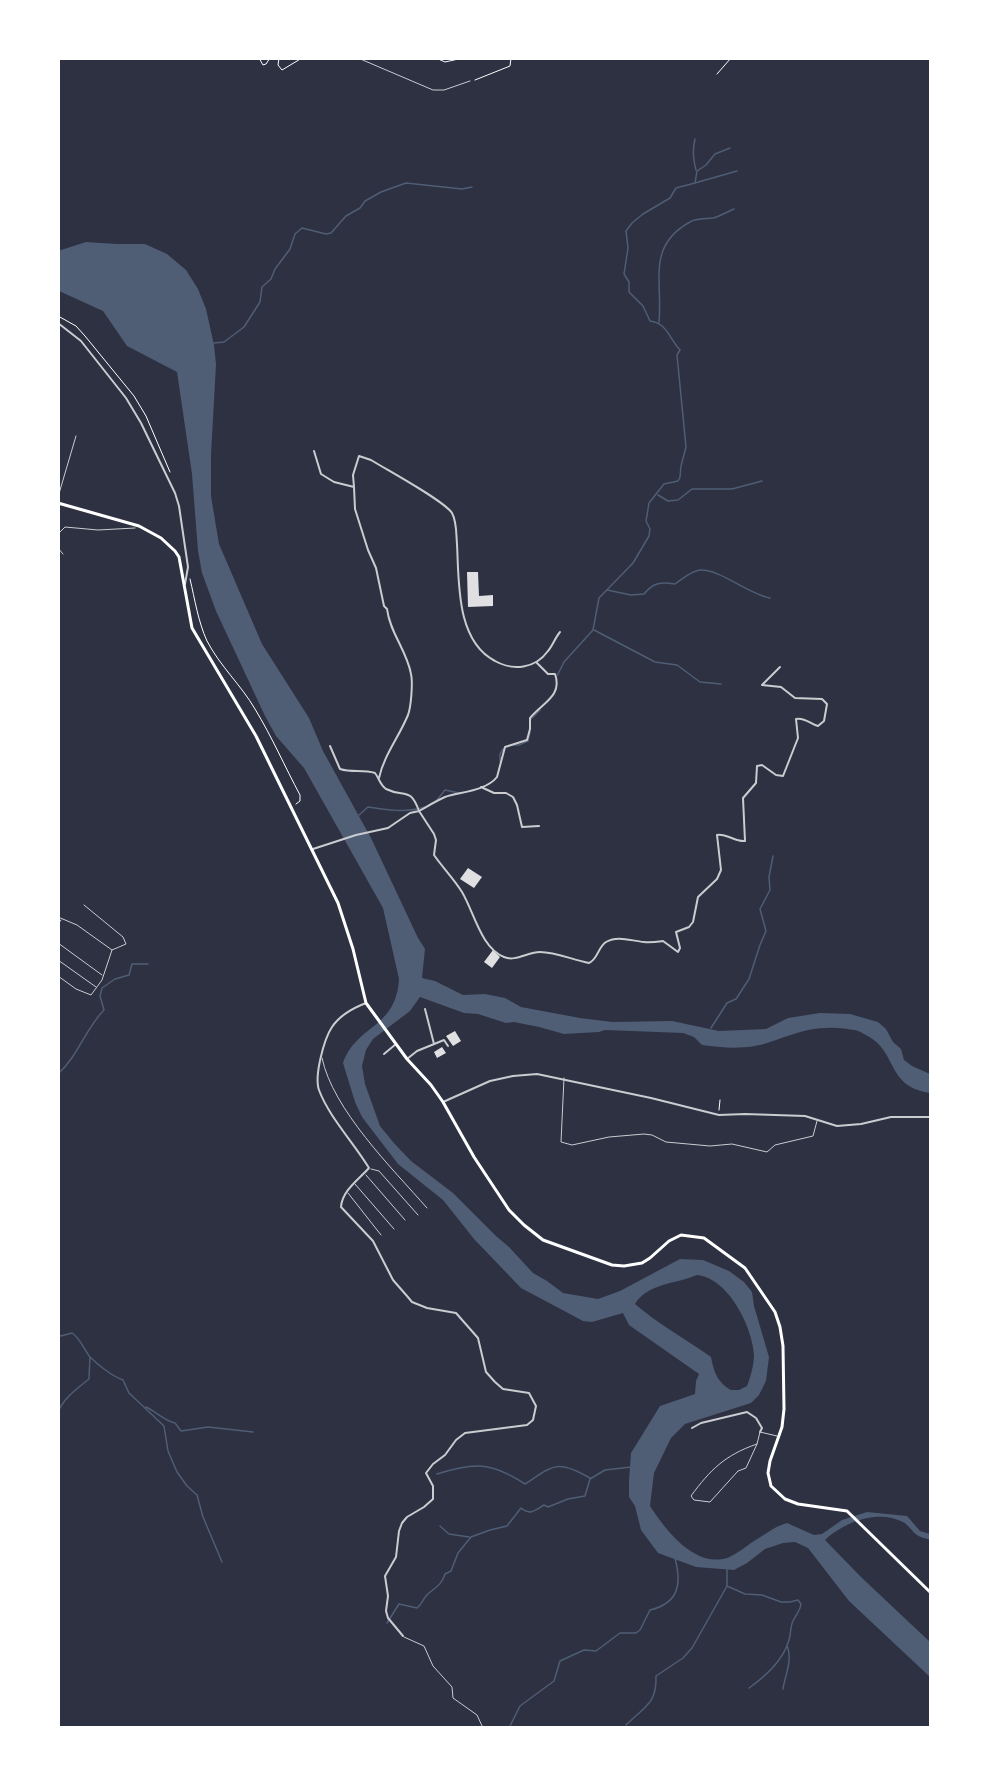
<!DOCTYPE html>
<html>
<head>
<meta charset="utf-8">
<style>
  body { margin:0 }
  #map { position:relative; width:989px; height:1786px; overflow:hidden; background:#2d3142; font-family:"Noto Sans",sans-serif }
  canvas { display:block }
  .frame { position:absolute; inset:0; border:60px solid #fff; pointer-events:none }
</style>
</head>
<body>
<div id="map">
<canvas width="989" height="1786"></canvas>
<div class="frame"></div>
</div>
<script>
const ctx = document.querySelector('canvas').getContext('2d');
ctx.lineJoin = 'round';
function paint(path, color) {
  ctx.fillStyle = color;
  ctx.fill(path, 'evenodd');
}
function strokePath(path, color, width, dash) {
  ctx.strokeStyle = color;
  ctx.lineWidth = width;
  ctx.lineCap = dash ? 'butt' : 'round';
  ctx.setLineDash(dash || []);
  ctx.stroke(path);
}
const water = new Path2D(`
  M86,242L117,244H145L167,254L186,270L198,289L206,309L214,345L216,364L211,455V496L219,544L262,644L309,718L323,751L371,838L418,938L425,949L422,978L435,981L463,995L485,994L505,998L521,1007L580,1018L612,1022L672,1021L719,1031L766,1029L788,1018L820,1013L850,1014L878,1022L886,1029L893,1042L901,1049L904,1060L912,1066L930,1074V1093C885,1086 899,1052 866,1035C862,1033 858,1030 854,1030C846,1029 836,1027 827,1028C807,1028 788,1036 770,1042C748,1050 724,1048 702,1045L694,1037L683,1033L605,1030L599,1032L564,1034L539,1027L514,1022L506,1023L478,1014L464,1013L420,997L410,1011L373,1039L366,1050L362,1066L365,1084L380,1126L393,1142L411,1161L453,1193L496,1236L509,1247L533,1273L547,1281L563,1293L598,1299L620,1291L680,1259L703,1260L729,1271L744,1282L752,1292L754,1306L769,1357L766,1381L759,1395L751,1403L685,1424L671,1438L654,1473L650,1506C665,1529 694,1568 727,1558C735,1555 744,1548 751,1543C763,1536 773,1527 787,1523L814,1535L822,1534L842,1520L867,1512L907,1516L920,1531L930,1534V1540C926,1538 921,1538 917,1535C912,1532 909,1525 903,1522C878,1509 844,1522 825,1540L861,1577L930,1642V1677L849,1601L808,1548L795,1542L783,1543L765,1549L747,1563L734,1570L696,1567L658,1553L641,1530L635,1506L629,1497V1481L631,1453L660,1406L695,1394L696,1381L699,1374L629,1325L623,1313L592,1322L583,1321L521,1288L474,1239L443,1200L398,1164L362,1117L355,1102L343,1063C357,1024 396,1029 399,979L383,908L304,768L276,736L265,716L216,611L202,573L198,551L192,474L177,372L127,346L103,311L59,291L58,251ZM697,1275C728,1278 752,1326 754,1354C754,1365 751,1375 747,1386L739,1390H731C717,1382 714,1372 711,1357C687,1340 657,1323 635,1304C648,1283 676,1284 697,1275Z`);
const stream = new Path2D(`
  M695,139C692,150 693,159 696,170
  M695,183L737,171
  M659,322C663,282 646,246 690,222C696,218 705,219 713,218C720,216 727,212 734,209
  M214,343L224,342L244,327L260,302L262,287L271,279L275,269L290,249L295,234L302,228L326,234L331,233L346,216L360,208L365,201L381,192L406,183L462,189L472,187
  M658,495L668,501L678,500L692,489H732L762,481
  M607,590L631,595L644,594C654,582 661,582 675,584C682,579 691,571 700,570C720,569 748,594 770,598
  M594,630L655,662L677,665L700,682L721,684
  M557,676L564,662L593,630L599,598L633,563L649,536L650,529L646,521L649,503L664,484L678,481L680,477L681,466L686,447L677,355L680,350C669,338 667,323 650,321L643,306L629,292V282L624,274L628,248L626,231L632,223L643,214L670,198L676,188L695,183L697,171L706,165L715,154L730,148
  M531,719L540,710
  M513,745H519L528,741L530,732
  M500,761V754L503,749
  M437,800L445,790L459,793
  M359,815L368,807C386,810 407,813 425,807
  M711,1028L727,1003L736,999L749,979L760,945L766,931L760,909L770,890L769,877L773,856
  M58,1074C78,1056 86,1028 104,1010L100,996L102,988L115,979L129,975L132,964H148
  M58,1334L61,1336L72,1333C81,1339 84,1350 90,1357C98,1365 112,1376 123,1380L129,1393L164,1426L168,1451L177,1472L187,1486L197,1495L203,1517L222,1562
  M146,1407C155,1411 165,1421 175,1423L181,1431L208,1427L253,1432
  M58,1413C62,1399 78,1388 89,1379L90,1357
  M437,1474C475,1462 491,1462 525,1484C554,1465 557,1459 590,1478
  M440,1526L449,1534L469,1537
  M727,1586L745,1594L762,1595L781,1602H790L798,1600L801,1604C800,1612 796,1614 793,1621C790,1627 791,1634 789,1640C783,1661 766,1676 749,1688
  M387,1623L399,1604L417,1608C422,1604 422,1601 426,1596C433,1588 441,1587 445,1574L451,1571L458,1553L471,1537L490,1530L507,1526L521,1508C530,1516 536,1510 544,1505L548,1507L568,1499L585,1496L590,1479L605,1470L631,1467
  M783,1689C785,1675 793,1660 787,1646
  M626,1725C644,1707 657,1704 656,1676L683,1658L692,1648L727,1586V1568
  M509,1728L520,1706L554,1681L560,1661L584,1650L596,1651L620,1633H636L640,1630L650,1610C679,1603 682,1584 675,1558`);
const building = new Path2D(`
  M467,572H478L479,596L493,595V606L468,607Z
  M468,868L482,877L474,888L460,879Z
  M493,950L500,957L492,968L484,962Z
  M455,1031L461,1041L453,1046L446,1036Z
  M442,1047L446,1053L437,1058L434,1052Z`);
const path = new Path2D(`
  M259,58L263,65L266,64L270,58
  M279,58L278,65L282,70L302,58
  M436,58L445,62L463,58
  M717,74L731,58
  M475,80L510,66L511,58
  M58,316L76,326L85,336L134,396L146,416L170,472
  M190,579C195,600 198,621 207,641C220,666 241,685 255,709C272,737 285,767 300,795V801L296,804
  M719,1110L720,1100`);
const service = new Path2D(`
  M358,58L433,90H444L470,81
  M930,66V72
  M58,497L76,436
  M58,534L65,527L98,530L135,528
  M58,548L63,554
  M58,917L77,925L112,950L126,944L123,937L84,905
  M58,924L61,920
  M58,943L102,975
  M58,960L96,987
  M58,976L76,989L91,995L102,980L112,950
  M322,1058C333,1110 392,1168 427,1208
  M564,1078L561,1142L572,1145L609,1137L644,1134L652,1135L666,1142L710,1146L732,1144L767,1152L775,1145L813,1136L817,1121
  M371,1169L379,1171L418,1215
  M366,1175L405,1220
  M355,1184L394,1229
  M348,1193L381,1235
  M757,1444L746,1468L738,1471L710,1502L694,1500L691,1496C710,1470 725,1455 757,1444L760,1432L777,1436
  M404,1637L424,1646L433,1666L452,1687L453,1698L477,1715L483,1728`);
const minor = new Path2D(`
  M58,323L81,341L126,398L141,423L175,493L179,506L188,567L185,584
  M314,451L321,474L334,482L354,487L355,509L368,550L376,568L384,606L387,609C390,633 407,651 411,674C413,683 411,707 408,715C399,737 384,755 379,778
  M354,487L353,475L359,456L371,460C387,470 443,500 452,513C457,522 456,534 457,544C459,582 456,641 495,661C513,671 535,669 548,651C553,645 555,638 560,632
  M330,746L340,769C352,773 363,769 375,773C379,778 380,785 386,789C404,798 410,786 419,811C428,806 436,801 445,797C460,792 486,791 497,777L505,747L527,740L530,729V718C542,703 563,696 555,674H548L536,662
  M481,787L494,793H506L513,797L517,805L522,827L539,826
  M313,849L356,835L388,828L410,813L419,811L434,834L436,840L434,855C443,868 454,879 462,892C474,912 481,948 504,957C515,962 528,952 540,952C556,952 573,960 589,963C598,959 598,947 606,942C618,935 631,941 644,942C650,943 656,942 663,941L678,952L680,948L676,932L689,927L693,922L698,897L717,879L721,870L717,835C726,833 735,842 745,841L743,798L756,783L757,766L762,765L776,775L783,776L798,738L796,719C805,717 810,724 818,726L824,721L827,704L822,699L795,698L781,687L762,685L780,667
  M366,1003C353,1008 340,1015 332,1027C324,1039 314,1076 319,1090C329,1117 354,1143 369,1168C358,1180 342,1191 341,1207L373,1241L393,1280L407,1296L412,1302L427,1308L456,1313L478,1338L486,1372L495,1382L503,1389L529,1393L536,1406L533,1420L527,1425L465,1433L456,1440L445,1455L433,1464L426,1473L433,1486V1499L424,1507L407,1517L402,1523L399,1531L396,1557L385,1576L388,1596L386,1611L388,1618L403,1636
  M425,1009L434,1044
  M384,1054L396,1044
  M407,1059L417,1051L444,1040L448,1046
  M692,1428L701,1423L747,1412L756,1418L762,1428L760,1432`);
const tertiary = new Path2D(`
  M443,1102L490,1081L513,1076L537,1074L651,1098L719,1115L745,1114L805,1116L837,1126L861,1124L891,1117H930`);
const secondary = new Path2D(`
  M58,503L139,526L161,538L175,551L179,557L192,628L256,736L338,903L353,949L366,1003L407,1059L431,1085L443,1102L474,1157L509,1210L524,1225L543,1240L612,1265L624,1266L642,1263L650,1258L669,1241L681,1235L704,1238L745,1268L775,1312L780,1327L783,1346L784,1409L782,1427L770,1461L768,1473L771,1486L785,1499L798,1504L847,1511L930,1592`);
paint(water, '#4f5d75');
strokePath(stream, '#4f5d75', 1.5);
paint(building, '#e0e0e3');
strokePath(path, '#fff', 1);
strokePath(service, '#caccd0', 1);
strokePath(minor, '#caccd0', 2);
strokePath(tertiary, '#caccd0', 2);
strokePath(secondary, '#fff', 3);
</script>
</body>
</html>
